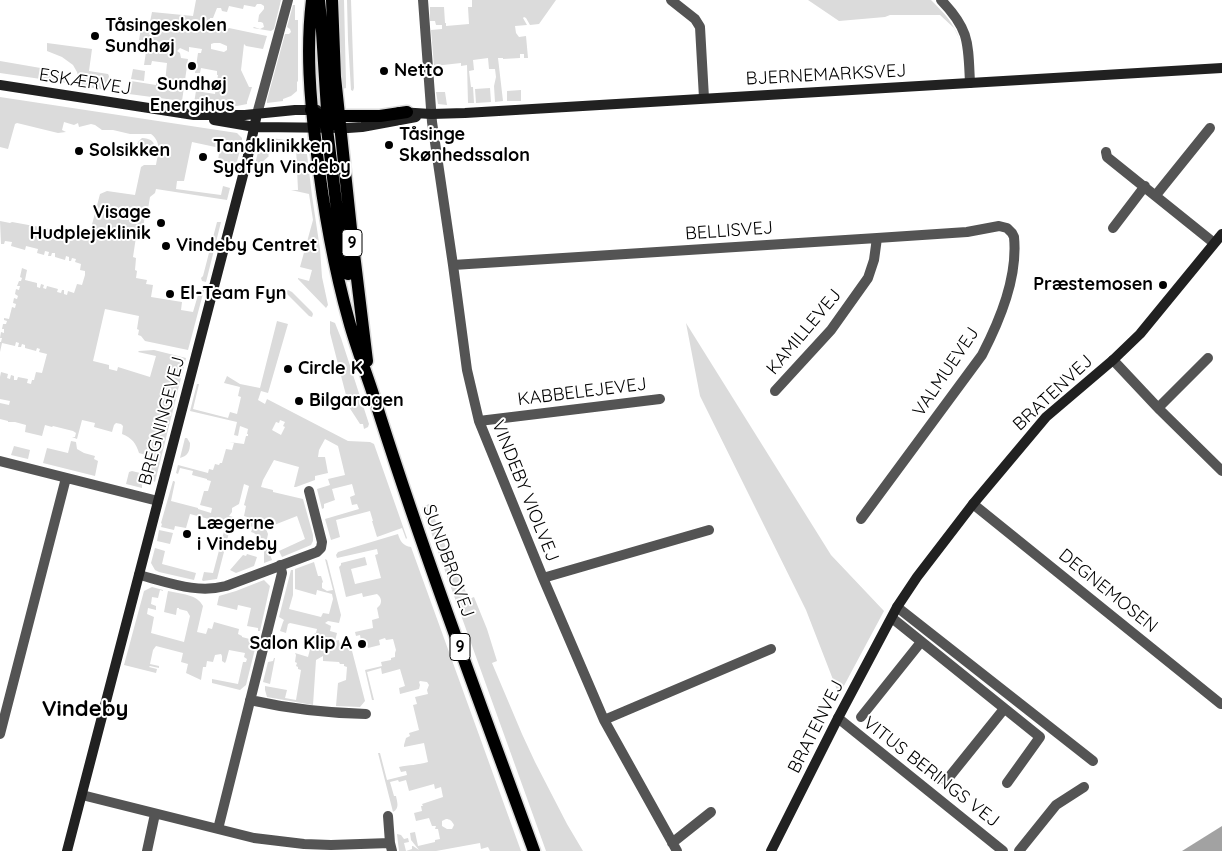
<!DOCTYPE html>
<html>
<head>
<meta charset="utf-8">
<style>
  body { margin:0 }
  canvas { display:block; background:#fff }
</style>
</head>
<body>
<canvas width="1222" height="851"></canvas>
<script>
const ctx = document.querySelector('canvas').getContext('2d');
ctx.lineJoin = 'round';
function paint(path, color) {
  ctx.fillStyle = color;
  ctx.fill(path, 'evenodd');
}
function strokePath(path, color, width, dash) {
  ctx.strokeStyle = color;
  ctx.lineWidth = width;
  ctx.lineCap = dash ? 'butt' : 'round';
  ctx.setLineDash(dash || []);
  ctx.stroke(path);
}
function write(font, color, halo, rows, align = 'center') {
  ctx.font = font + ' Quicksand,sans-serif';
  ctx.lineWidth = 4;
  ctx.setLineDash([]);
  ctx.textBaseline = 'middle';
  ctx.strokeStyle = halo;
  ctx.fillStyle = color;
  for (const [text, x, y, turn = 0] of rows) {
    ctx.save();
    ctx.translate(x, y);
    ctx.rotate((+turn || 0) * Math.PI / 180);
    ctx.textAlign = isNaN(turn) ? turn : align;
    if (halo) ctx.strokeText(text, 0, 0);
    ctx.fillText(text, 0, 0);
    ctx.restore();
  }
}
const green = new Path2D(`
  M196,0H281L274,29L271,31L253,28L254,27L260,29L264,27L263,23L261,22H258L259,15L264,9V6L261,4H257L255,7L244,5L243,9L229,6L227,12L222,11L221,8H217L213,18H210L208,26H212V28L226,31L229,28L267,36L263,49L246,46L244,44L241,70L249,87H252L247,102V104L237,106L194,103L196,91L215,94L218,75H217V71L201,68L200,73H195L198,53H201L202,49L189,47V52L180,48L177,51L180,53L181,58L188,59L182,101L129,94L131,81L156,85V82L165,83L167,63L152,61L151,65H144L146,52H151L152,42L139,40L142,22H150L152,12L193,16ZM214,43H220L227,46V50L224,52L211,49V44Z
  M338,0H344L346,83V88L342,89Z
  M347,0H351L354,88L353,91L351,90L348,40Z
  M472,0H556L539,24L530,25L526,18L524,17L523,18L527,25L515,26L516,33L519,37L526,36L528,58H524V54H520V58L503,59V58H498L503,101L495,102L494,86L496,77L495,69H489L488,58L473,60L474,70L469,71L471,87H473L474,103H468L467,65L461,66V63L434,66L431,30L442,29V25H436L435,21H430V7H444L445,23H446V26L469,24L468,7H472Z
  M808,0H931C945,14 953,22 960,40L954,28L940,15H890L885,17L839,21Z
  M293,5H295V20H298V81L297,82V91L291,96L283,99V101L267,103V100L285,34H289L291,32L290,29L287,27Z
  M47,43L92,49L89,71L108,74L109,76L107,90L81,86L77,72L73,65L62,57L47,51Z
  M0,61L58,71L64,76L68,83L0,73Z
  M133,69L145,71L144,81L131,79Z
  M490,88L491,102L476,103L475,89Z
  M521,90V101H507V91Z
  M436,92H445L447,105L438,104Z
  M0,97L237,133L242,138V143L233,176L228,175L229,167L222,166L223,161L218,160L220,148L192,142L184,181H177L176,189L221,195L223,186L230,188L227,200L156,189L155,193L150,197L147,215H145L142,235H138L136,237L133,257L136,258L135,270L137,271L136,278L147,280L146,284L153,285L151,297L182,302L181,310L193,312L198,295V290H204L188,350L145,341L141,336L138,335L139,330L137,329L139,316L105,309L93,361L109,365V369L117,371L118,367L150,377L156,356L138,352L139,351L154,350L186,358L155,482L149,478L147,482L142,484V488L126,484L129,472L132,471L144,474L149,456L139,453C136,443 132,438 122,434L123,426L121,424L116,423L114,425L112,432L94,427L95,423L82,420L77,439L72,437H75L76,433L73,431L53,426L52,427L45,425L42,436L25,432L26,425L15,422H8V421L0,419V403L9,405L10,401L0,399V377L1,372L8,374L7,378L10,379L11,375L14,376V380H17L18,377L28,379L27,383L31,384L32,380H34L36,372L42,373L47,354L39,352L40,349L37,348L36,351L25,348V345L22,344L21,347H18L19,343L16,342L15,346L2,343L0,352V342H1L2,338H0L1,332L4,333V329H2L3,324H6L7,321L4,320V318L9,319L12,307L15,308L16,304L13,303L14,298L17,299L18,296L15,294L16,289L19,290L20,286H17L19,281H21L22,278L20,277L22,268L27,270L25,280L37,283V287L40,288L41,284L44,285L43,288L46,289L47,286L58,289L57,292L61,293L62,290H64V294L67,295L68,291L74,293L77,284L82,285L85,275V271L80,270L81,264L75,262L76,259L72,258L71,261H69V257L66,256L65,260L55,257V253H52L51,256H48L49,252L45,251L44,255L37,253L38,249L26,246L25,250L11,246L12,242L5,241L4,244H1L0,221L10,223L12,222L89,236L100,194L107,191L135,195L141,167L144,165H156C158,154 162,142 151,134H130L113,130H102L95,125L91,124L79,127L78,123L74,125L64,122L62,130L66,132L58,133L17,123L15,124L8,149L0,147Z
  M142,138C158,138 158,153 144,154L143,156L140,157C137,152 139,157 138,152C137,145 136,143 142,138Z
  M272,138L299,142L302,144L304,154H307L312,196L320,249L322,277L328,305L326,308L298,279V278L309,281L312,270L300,267L313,220L309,194L291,190H298L296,148L282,144L272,153L271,152L268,155L269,156L259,165H255C258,153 259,141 272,138Z
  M217,222H221L206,282L202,281L201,278L203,276Z
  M288,290L292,292L312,312L313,314L312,317L309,316L287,294V291Z
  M277,321L288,324L268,393L261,391L258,400L265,404L267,399L348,441L370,442L374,444L407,538L406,539L402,528L377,537L372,521H373L370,511L336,520L340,537L331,540L325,519L359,509L357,504L352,505L350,497L355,495L352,484L332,489L335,500L324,504V508L322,509L317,489L330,485L328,479L345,475L338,446L325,439L319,450L318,457H325L328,473L315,476V480L296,487H294L299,467L274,460L263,480L261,487L273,490V492L303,499L313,535V541L311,545L282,557L279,551L305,539L297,516L269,527V528L266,529L268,534L266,544L272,560L264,563V547L262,546V544L259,543C258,538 258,534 251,532L253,527L241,524L242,521L247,522L248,521L247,517L244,516L246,506L244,505L249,486L244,484L239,504L232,508V512L229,516L233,517L217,579L203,581L202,580L204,572L213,573L225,528L229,529L231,519L225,518L224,523L190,514L186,528L175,526L174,530L161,527L162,524L161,523L173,481H174L175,482L171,501L198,508V509L211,513L212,508L200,505L204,491H208L211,481L207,480V479L192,475L193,471L180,468L178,474L176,473L178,465L208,473L209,469L213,470L215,464L219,465L220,463H222L226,449L232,450L234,443L229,442L244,444L246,436H248V434H247L248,429L240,426L238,436L234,435L237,422L190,411L197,384H199L193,409L228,418L230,412L237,414L241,397L238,396L240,387L224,383L227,376L240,384L260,388ZM280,420L285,422L283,426L285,427L281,435L272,430L276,422L279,423Z
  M330,321L335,323L341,338L369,424L368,427L364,429L363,424H360L349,407L347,399L330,333Z
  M686,323L831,555L884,611L839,695L806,610L700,396Z
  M185,438H187L190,443C190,451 188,456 180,458Z
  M71,441L76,442L77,449L84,453L95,456L94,459L98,461L95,476L43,463L47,448L68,453Z
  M14,446L30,450L28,459L11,455Z
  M429,504L447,550L469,599L474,597L487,629L497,661L492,663L522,734L535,762L567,824L583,851H546L422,507Z
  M159,530L173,533L170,544L157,541Z
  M398,534C400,541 403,546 411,547L521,851H490L488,847L481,849L480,843L436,851H399L397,834L401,835L404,839L408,838L409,842L404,843L406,851L412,849V846H413L419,850L411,840L410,833L415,832L418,846L435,842V840L440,839L438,829H435L436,826H432L429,818L416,821L414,813L422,811L421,806H423L422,804L443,797L441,787L435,789L434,784L409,791L406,780L399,782L398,780L390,782L394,796H396C397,802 400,808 393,812L378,753H380L387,780L407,775L406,771L401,772L399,767C409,765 418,765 428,762L424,743L404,747V745L406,738L410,736L409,733L419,730L413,705L417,704L415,697L428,694L427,690L429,685L427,682L420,681L419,682L420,685L419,689L400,694L399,688L405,686L400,669L382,674L381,668L367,672L374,700H372L365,670L382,666L381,662L391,660V658L395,657V653L396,650L393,639L386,640L385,638L379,640L380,645L368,648L365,639L361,640L360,635L356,636L355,632L373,628L372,620L379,618L377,608L380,605C382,601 381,597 377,594L363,597L362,593L346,597L339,567L341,565V563L365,557L367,565L351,569L355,584L381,578L375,555L378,554L377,549L337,558L336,555L338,552ZM446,819C450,819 452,821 454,825L452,829H447L442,826V821Z
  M155,548L165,551L162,564L196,573L194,580L159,572L155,570L151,563Z
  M247,554L257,557L254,566L236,573L230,570L243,555L246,556Z
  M325,559L327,560L341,615L339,623L328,621L325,623L331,626L330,631L337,633L335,641L339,640L340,647L342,649L351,647L365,701L360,707L336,706L338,683L346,680L347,667L344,666V664H340L339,662L323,661V656L316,660L313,705L267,697L265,690V686L287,690L285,698L296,700L301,670L298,669V667L296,666L297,663L295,662L296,655L295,653L308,657L314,634L316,633L317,629L290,623L288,624L286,633L280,631L283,622L284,620L279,617L291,570H293V595L289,609L321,617L323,613L329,614L333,599L332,594L317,590L316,595L295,589V569L314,562L318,576H321L323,582L322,583V588L327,591L333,590Z
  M264,580L270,586L260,631H258V628L247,626L251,608L238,605L237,610L217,605L219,596L236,591Z
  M152,587L163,590V591L160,590L158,598L152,597L151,604L156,606V610L148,608L147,614L154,617L151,633L184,642L190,616L187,611L179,609V608H177L176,615L164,612L168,591C181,594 197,594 203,606L197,632L206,634L208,628L212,629L214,622L239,629L238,634L242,636V637L257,641L246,685L240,690L212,683V679L238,684L243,662H246L247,659L244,657L245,653L229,650L226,661L225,663L222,661V656L221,654L215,655L213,662L207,661L206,667H203L201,680L186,673L188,664L181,662L183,653L156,646L153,650L150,664L159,666V668L150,666L149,667L157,669L156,673L124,665L144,591Z
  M274,658H275L270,684L263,682L268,662L273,661Z`);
const water = new Path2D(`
  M1222,826V851H1182Z`);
const street = new Path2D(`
  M423,0L432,122L453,265L467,370L479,421L543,578L604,720L677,851
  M671,0L695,19L700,27L704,98
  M941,0C970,30 968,43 970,83
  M257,114L288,0
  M1106,152L1107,157L1214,243
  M1156,195L1210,128
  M1113,228L1145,186
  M453,265L877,238L967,232L999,226L1007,228L1012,233L1014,237C1018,277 1000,320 982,355L861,519
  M1113,360L1160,410L1222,471
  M775,391L831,330L868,278L874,260L877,238
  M1158,408L1208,358
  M479,421L660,399
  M0,461L158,501
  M973,504L1221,704
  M139,575C168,582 196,594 226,586L317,552L321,548L322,542L309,491
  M543,578L709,530
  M897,607L1093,761
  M892,618L1040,737L1007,783
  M250,700C290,709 325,713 366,714
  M861,717L921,642
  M838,718L1003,851
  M604,720L771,649
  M0,734L66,478
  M946,781L1004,709
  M82,795L254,838L304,844L331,845L390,843L392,851
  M388,816L390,843
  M218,829L282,573L280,565
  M672,843L711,812
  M147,851L155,814
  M1019,851L1056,805L1084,787`);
const secondary = new Path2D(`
  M0,85L194,115H245L295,110H317
  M399,112L431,114L465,113L1222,68
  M214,120L255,127L348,128L362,127L416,117
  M67,851L248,156L257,114
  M771,851L838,718L897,607L917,577L973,504L1046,417L1113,360L1140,334L1222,234`);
const primary = new Path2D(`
  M312,0C306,49 310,98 316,146C323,206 333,264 349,321C356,347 366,372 374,397C422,550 479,700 534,851
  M319,0L322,31L327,110L328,116L334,124
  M332,0L335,77L351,229L367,361
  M311,110C319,114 324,119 327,129L338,218L348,274
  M332,116H380L407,112`);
const markers = [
  [95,36,5,"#000"],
  [192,66,5,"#000"],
  [384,71,5,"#000"],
  [389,145,5,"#000"],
  [79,151,5,"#000"],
  [203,157,5,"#000"],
  [161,223,5,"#000"],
  [166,246,5,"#000"],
  [1163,285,5,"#000"],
  [170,294,5,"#000"],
  [288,369,5,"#000"],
  [299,401,5,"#000"],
  [187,534,5,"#000"],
  [362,644,5,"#000"]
];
const shields = [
  [352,243,20],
  [460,647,20]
];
const shieldNames = [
  ["9",352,243],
  ["9",460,647]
];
const poiNames = [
  ["Tåsingeskolen",105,26],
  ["Sundhøj",105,47],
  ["Netto",394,71],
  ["Sundhøj",192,85,"center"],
  ["Energihus",192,106,"center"],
  ["Tåsinge",399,135],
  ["Skønhedssalon",399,156],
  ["Tandklinikken",213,147],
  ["Sydfyn Vindeby",213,168],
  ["Solsikken",89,151],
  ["Visage",151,213,"right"],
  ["Hudplejeklinik",151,234,"right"],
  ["Vindeby Centret",176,246],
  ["Præstemosen",1153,285,"right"],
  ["El-Team Fyn",180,294],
  ["Circle K",298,369],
  ["Bilgaragen",309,401],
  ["Lægerne",197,524],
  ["i Vindeby",197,545],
  ["Salon Klip A",352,644,"right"]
];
const streetNames = [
  ["BJERNEMARKSVEJ",826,75,-3],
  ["ESKÆRVEJ",85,82,9],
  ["BELLISVEJ",729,231,-4],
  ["KAMILLEVEJ",804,332,-50],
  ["VALMUEVEJ",946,372,-56],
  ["KABBELEJEVEJ",582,392,-7],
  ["BRATENVEJ",1053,393,-43],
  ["BREGNINGEVEJ",162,421,-75],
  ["VINDEBY VIOLVEJ",525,491,68],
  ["SUNDBROVEJ",448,561,70],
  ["DEGNEMOSEN",1108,591,39],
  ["BRATENVEJ",816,727,-63],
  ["VITUS BERINGS VEJ",931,772,38]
];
const districtNames = [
  ["Vindeby",85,709]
];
paint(green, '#dbdbdb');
paint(water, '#a2a2a2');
strokePath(primary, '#dbdbdb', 15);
strokePath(street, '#545454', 10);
strokePath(secondary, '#212121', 10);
strokePath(primary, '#000', 12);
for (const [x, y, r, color] of markers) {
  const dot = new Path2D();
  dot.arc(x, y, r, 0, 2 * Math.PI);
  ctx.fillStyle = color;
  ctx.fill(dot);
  strokePath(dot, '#fff', 2);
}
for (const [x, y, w] of shields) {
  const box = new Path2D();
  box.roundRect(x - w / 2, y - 13.5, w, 27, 4);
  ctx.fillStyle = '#fff';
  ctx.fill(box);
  strokePath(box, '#000', 1);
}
write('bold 16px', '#000', null, shieldNames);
write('bold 18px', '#000', '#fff', poiNames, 'left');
write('18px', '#000', '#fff', streetNames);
write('bold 22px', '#000', '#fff', districtNames);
</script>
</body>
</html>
